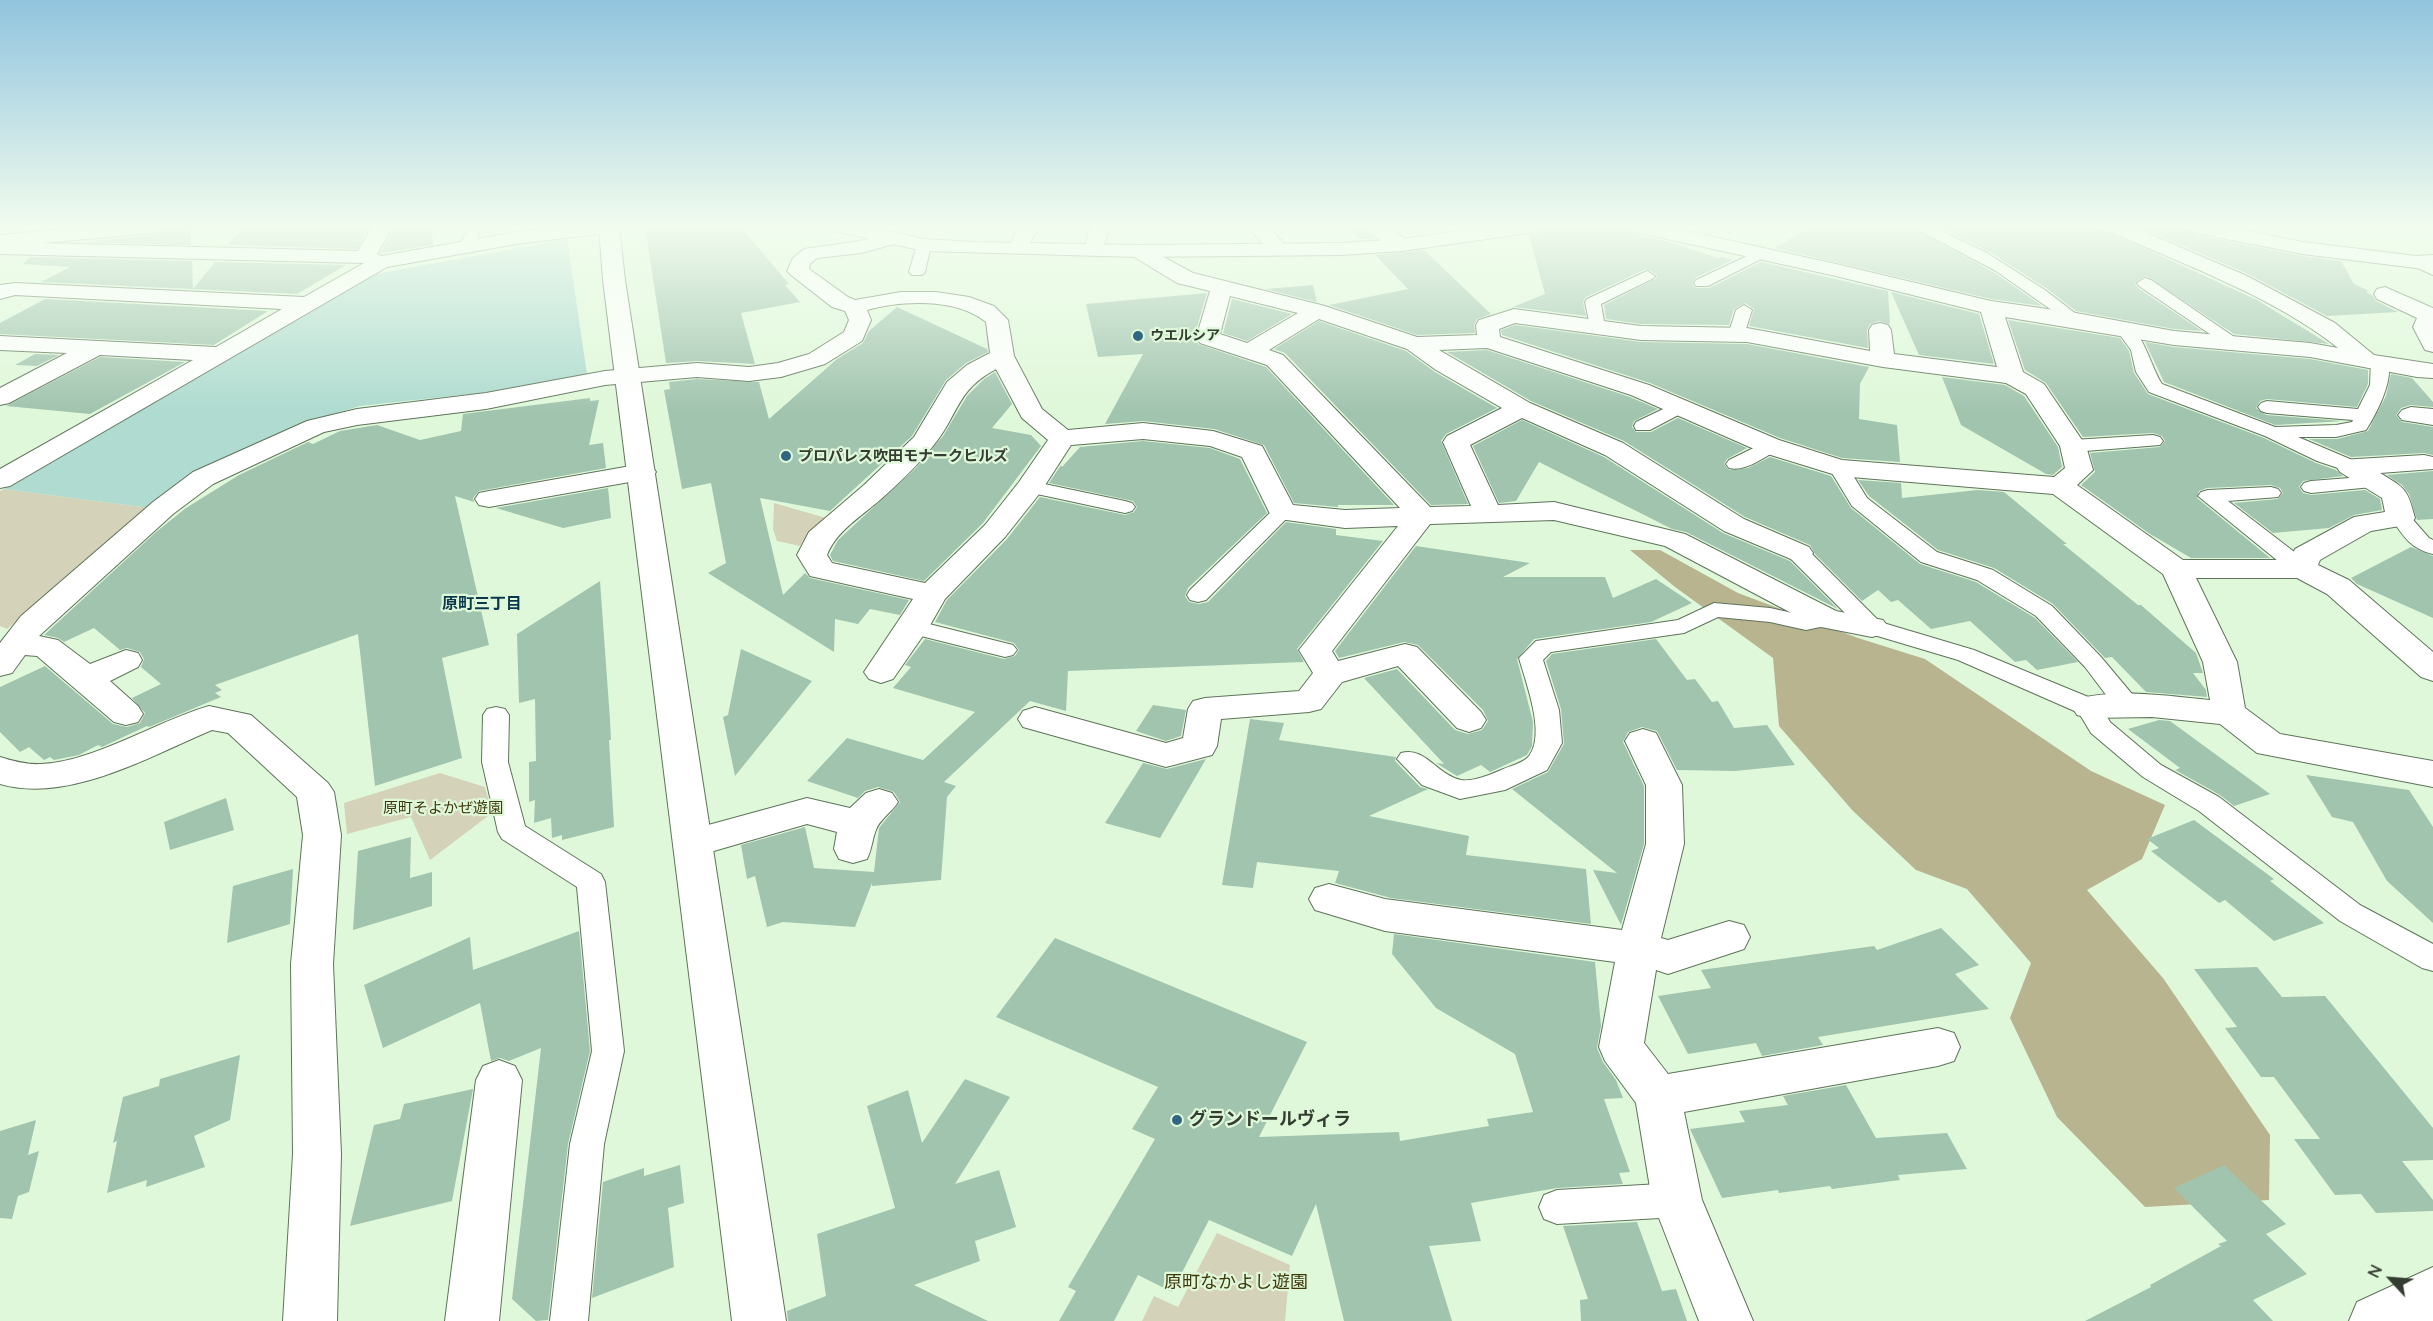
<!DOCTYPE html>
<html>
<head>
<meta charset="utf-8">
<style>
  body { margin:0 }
  #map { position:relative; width:2433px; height:1321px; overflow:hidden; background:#e0f8da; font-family:Quicksand,sans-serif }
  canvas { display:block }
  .north { position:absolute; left:2361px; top:1249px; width:60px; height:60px; -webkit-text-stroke:4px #e0f8da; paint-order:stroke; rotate:296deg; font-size:16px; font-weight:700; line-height:24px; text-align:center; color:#333d31 }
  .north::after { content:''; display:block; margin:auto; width:21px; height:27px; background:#333d31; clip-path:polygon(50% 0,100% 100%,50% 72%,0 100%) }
</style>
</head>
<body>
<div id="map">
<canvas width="2433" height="1321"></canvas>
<div class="north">N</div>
</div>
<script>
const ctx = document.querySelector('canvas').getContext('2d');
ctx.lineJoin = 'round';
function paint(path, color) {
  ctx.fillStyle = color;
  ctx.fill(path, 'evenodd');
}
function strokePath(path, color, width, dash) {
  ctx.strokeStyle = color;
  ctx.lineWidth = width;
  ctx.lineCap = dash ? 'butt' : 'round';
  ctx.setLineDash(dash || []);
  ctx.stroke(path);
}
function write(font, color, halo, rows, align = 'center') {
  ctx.font = font + ' Quicksand,"Noto Sans JP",sans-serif';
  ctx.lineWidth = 4.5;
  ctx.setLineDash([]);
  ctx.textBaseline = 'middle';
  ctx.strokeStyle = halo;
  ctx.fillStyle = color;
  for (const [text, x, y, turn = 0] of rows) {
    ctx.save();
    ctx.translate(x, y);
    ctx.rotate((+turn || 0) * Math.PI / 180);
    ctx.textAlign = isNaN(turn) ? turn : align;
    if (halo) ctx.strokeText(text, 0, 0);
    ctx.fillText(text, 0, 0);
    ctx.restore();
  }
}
const green = new Path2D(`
  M4,489L150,508L7,629L0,626V491Z
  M774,503L826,518L807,534L800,546L777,541L773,529Z
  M440,773L485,787L492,813L430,860L411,817L347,834L344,803Z
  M1217,1233L1290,1265L1285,1321H1142L1154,1296L1178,1307Z`);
const forest = new Path2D(`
  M1630,550H1660L1738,593L1858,638L1925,659L2091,771L2165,805L2142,859L2087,890L2163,978L2270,1135L2269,1200L2145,1207L2057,1117L2010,1018L2031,963L1967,889L1916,870L1853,811L1779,726L1773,658L1675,587Z`);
const water = new Path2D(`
  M567,239L587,374L490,392L360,406L304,423L150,508L4,489L376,274Z`);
const building = new Path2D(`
  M164,227H190L191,245L81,242L152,235L160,233Z
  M242,227H369L357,249L228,245Z
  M394,227H432L433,245L380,253Z
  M645,227H741L789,284L785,285L800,302L741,313L755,364L697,361L666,363Z
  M1348,227H1365L1375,239H1360Z
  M1541,227H1626L1632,233L1669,242L1718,258L1722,257L1733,260L1695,278L1692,284L1696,288H1709L1761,262L1888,291L1890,324L1879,321L1870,324L1867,330L1868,348L1749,326L1754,309L1745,303L1734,309L1729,325L1641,324L1606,319L1604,305L1657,278L1656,274L1646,269L1586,297L1583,302L1586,316L1514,307L1508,309L1545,294L1529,235L1537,233Z
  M1809,227H1911L1995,273L2042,306L1991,299L1775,248Z
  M1939,227H2086L2105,230L2257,300L2329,344L2234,334L2146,276L2135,283L2138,288L2202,331L2174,329L2076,311L2046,288L1988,251Z
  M2139,227H2181L2196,235L2303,256L2341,261L2354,284L2369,291L2366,292L2372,295L2376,301L2398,312L2327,316L2248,274Z
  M1424,250L1491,314L1477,319L1474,325L1475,333L1417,335L1329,305L1408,289L1375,255Z
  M30,257L192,261L193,289L215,262L346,265L297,294L41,282L70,267L23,264Z
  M1313,285L1317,302L1265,289Z
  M1891,292L1979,314L1994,364L1919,355Z
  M1207,293L1194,337L1198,344L1266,367L1394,505H1338V507L1294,503L1264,445L1214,429L1143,421L1105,424L1143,354L1098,357L1086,304Z
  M45,299L268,311L214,345L0,334V323Z
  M1232,299L1292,314L1247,341L1223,333Z
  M897,307L987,349L988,352L966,363L946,380L912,436L830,511L760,498L783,595L805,573L810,578L909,600L900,615L870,609L858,624L835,619L834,652L708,573L726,563L711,483L682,489L664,390L670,389L669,382L697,379L759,382L769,419L837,359L863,343L869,331Z
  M2008,320L2120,338L2129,351L2134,373L2148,394L2264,438L2316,463L2336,470L2343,476L2303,481L2299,487L2303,493L2311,495L2365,490L2380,499L2382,510L2354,515L2329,528L2273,533L2234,503L2278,499L2283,493L2280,488L2271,485L2207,488L2199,491L2197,498L2270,558H2191L2150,534L2081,485L2095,472L2090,453L2160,447L2165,441L2162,436L2153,433L2083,437L2046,383L2025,370Z
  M1319,321L1406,351L1435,372L1497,408L1446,434L1441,441L1468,504L1431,505L1285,353L1274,349Z
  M1515,325L1641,342L1747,344L1869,367L1860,384L1859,419L1897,425L1900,462L1842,458L1780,438L1650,383L1502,335L1501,330Z
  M2145,342L2174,347L2310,359L2368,370V384L2357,407L2267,399L2260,401L2256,408L2266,415L2343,421L2275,425L2164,382Z
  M1487,350L1630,397L1658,409L1634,421L1632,427L1636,432H1651L1678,418L1747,448L1727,459L1724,464L1729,470L1748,468L1770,457L1831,476L1851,508L1920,564L1976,582L2035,618L2078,662L2037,670L2026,660L2015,662L1970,621L1931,629L1898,600L1891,602L1878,590L1862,601L1815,554L1810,545L1745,517L1624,441L1531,401L1447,352Z
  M35,354L59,355L37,366L15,365Z
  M100,357L185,362L90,414L6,406Z
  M995,372L1012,404L992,428L1031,435L1041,446L983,523L924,581L833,561L830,555L838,540L916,468L943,436L967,396L984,379Z
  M2391,374L2412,378L2433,402V407L2411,405L2401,408L2396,415L2402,422L2433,427V455L2424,453L2351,457L2309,439H2337L2368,431L2386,396Z
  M1942,377L2005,385L2024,396L2058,447L2062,467L2053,475L2046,474L1961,425Z
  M590,398V401L599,400L589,445L603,443L606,468L479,491L473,498L474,502L455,496L489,645L442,658L462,758L375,786L358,634L215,685L222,690L215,693L221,697L149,727L147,726L102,747L98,745L79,755L54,760L50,757L44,760L29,747L20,752L0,732V687L45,666L113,724L127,727L140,723L145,713L132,698L161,684L141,667L144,659L140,652L127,648L120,650L94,628L64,642L58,638L44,635L156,532L186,508L239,475L308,442L313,444L340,431L377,425L420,440L461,431L463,414Z
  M1522,420L1604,457L1723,533L1790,561L1838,609L1686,532L1672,529L1539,462L1516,501L1499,503L1473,446Z
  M1143,441L1210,448L1240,459L1267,513L1188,588L1185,596L1189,602L1199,604L1208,602L1286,522L1336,529V535L1383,541L1297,649L1304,662L1068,671L1066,711L1030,701L944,782L956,786L947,797L941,880L872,886V883L855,927L783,922L767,927L755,876L747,879L741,845L805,827L814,868L874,872L879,828L900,802L894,792L878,787L865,791L858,798L807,781L847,738L923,760L975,712L893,688L911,667L905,665L925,639L1004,659L1015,656L1019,650L1014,643L935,622L947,600L1007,539L1040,497L1125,515L1134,512L1137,507L1133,501L1049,483L1061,465L1062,467L1080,447Z
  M2433,471V519L2417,520L2409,494L2402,485L2387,475Z
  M1858,480L1901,483L1902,498L1978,490L2004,492L2067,544H2063L2138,605H2141L2196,653L2203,673H2193L2206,690L2207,697L2146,692L2112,657L2105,658L2053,604L1994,568L1938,550L1869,496Z
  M608,488L611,518L563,528L496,508Z
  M1416,546L1530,563L1503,577H1605L1613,598L1656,579L1692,603L1651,622L1534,639L1517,659L1533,722L1532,746L1527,755L1490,772L1481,765L1457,776L1436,763L1444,764L1364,678L1397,669L1455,730L1468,734L1482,730L1488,721L1483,710L1418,645L1404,642L1339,658L1335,651Z
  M2411,547L2433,556V618L2357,584L2351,578Z
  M600,581L610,720L611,740H609L614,827L562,840V835L552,838L551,818L534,823L535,800L529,802V762L536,761L535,699L519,703L517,634Z
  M1656,639L1687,680L1695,679L1712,702L1718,701L1734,728L1767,725L1795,765L1735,771L1677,770L1657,731L1642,727L1628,732L1623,742L1644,786V844L1621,925L1593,870L1617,873L1512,789L1548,772L1564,744L1561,709L1546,661L1552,654Z
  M741,649L812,681L735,776L723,717L728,715Z
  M1153,705L1186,710L1181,736L1166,741L1136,731Z
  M1250,719L1284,723L1279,740L1396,757L1395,761L1420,787L1428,789L1369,816L1469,836L1466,855L1586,869L1591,924L1391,898L1335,883L1339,871L1257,862L1253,888L1222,885Z
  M2159,720L2170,721L2270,794L2234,806L2220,795L2177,771L2175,770L2180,768L2128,729Z
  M1206,759L1160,838L1105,823L1143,763L1167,769Z
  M2306,775L2409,790L2433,827V923L2387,881L2353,822L2332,817Z
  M226,798L234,830L170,850L164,822Z
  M2194,820L2274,879L2270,881L2324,923L2274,941L2225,900L2219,903L2151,851L2159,848L2147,839Z
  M411,837L410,878L432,872V906L353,930L358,851Z
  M293,869L290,924L227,943L233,886Z
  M1941,928L1979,965L1955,974L1989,1009L1818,1037L1823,1045L1762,1056L1756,1043L1688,1054L1658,996L1711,988L1701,970L1874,946L1877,950Z
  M579,931L590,1051L568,1144L548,1320L536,1321L512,1299L541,1048L509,1061L500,1058L491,1061L480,1003L383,1048L364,985L470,937L473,970Z
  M1394,934L1595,962L1601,1026L1597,1048L1603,1062L1616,1080L1623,1098L1604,1099L1630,1172L1619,1173L1623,1184L1557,1188L1471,1203L1481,1241L1429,1246L1452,1321H1344L1316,1204L1292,1256L1209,1220L1172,1292L1138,1275L1114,1321H1059L1076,1291L1068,1287L1155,1139L1132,1129L1158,1087L996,1017L1055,938L1307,1042L1259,1137L1399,1132L1400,1141L1489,1126L1487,1119L1533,1112L1515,1054L1436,1008L1392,954Z
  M2257,967L2282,997L2325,996L2433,1128V1160L2402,1161L2433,1200V1211L2376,1213L2361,1194L2335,1195L2294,1139H2320L2274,1077H2261L2225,1028L2237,1027L2194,969Z
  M240,1055L230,1120L194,1136L205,1167L146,1187L147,1180L107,1193L117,1141L113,1143L123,1097L159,1086L160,1079Z
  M965,1079L1010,1097L955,1184L999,1170L1016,1227L975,1241L980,1261L914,1285L988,1321H788L787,1311L826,1296L817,1234L895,1208L867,1106L908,1090L922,1143Z
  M1846,1085L1876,1138L1947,1133L1967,1169L1898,1175L1900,1180L1832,1189L1830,1186L1779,1193L1778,1190L1722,1198L1690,1129L1745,1122L1739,1111L1788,1105L1783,1096Z
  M473,1089L452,1201L350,1226L374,1125L400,1119L404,1104Z
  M36,1120L28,1155L39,1151L29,1192L18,1196L12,1219L0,1218V1131Z
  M680,1165L684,1203L668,1208L674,1267L592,1298L603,1182L644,1168V1176Z
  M2224,1165L2286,1224L2266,1234L2307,1274L2253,1300L2273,1321H2085L2151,1287L2150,1285L2221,1246L2218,1244L2227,1241L2174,1188Z
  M1637,1222L1662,1291L1676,1289L1687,1321H1581L1580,1300L1588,1299L1563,1226Z`);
const service = new Path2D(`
  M467,227H481L474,247L467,251L460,247Z
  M1913,227H1933L1987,253L2045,290L2084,320L2076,325L2070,323L1996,271Z
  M924,241L931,245L925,272L922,275H912L909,272L917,245Z
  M1760,250L1765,251L1767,254L1765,257L1708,286H1696L1694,283L1696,280Z
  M2416,257L2433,264V275L2411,265L2408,262L2411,259Z
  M1647,271L1655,276L1652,279L1601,304L1605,327L1597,332L1591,331L1585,302L1587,299Z
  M2145,278L2151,280L2243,343L2241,347H2229L2139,286L2137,283Z
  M1744,305L1752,310L1744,335L1736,340L1730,339L1728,335L1736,310Z
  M2123,323C2143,328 2151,368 2162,384L2275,427L2336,425L2352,422L2353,420L2267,413L2261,411L2258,407L2261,403L2267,401L2358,409L2370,385L2371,362L2374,358H2386C2397,375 2376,415 2366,430L2336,437H2298L2357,462L2360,466L2357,470L2350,472L2317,461L2265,436L2149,392L2136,372L2131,350L2115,328Z
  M1678,402L1684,404L1687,408L1684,412L1650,430H1636L1634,426L1636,422Z
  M2153,435L2160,437L2163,441L2160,445L2073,452L2066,450L2063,446L2066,442L2073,440Z
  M1770,440L1777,442L1780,446L1777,450C1763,458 1745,472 1729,468L1726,464L1729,460Z
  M1839,462L1846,464L1867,498L1937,552L1993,570L2052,606L2101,657L2137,700L2141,706L2137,712L2128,714L2119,712L2085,667L2036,616L1977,580L1921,562L1852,506L1829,468L1832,464Z
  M2375,476L2382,478L2385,482L2382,486L2311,493L2304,491L2301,487L2304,483L2311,481Z
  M1030,481L1125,501L1132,503L1135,507L1132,511L1125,513L1023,491L1020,487L1023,483Z
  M2271,487L2278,489L2281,493L2278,497L2228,501L2310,564L2313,569L2310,574L2302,576L2294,574L2198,496L2201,492L2208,490Z
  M1282,506L1289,508L1292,512L1289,516L1206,600L1198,602L1190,600L1187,595L1190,590L1275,508Z
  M2401,512L2408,514L2429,538L2433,540V554C2411,549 2403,536 2391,518L2394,514Z
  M1798,547L1806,548L1880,622L1974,650L2098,701L2110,722L2161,765L2219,797L2360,905L2433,944V971L2422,968L2340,921L2199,811L2143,777L2091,733L2079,713L1958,660L1864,632L1790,558L1787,553L1790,548Z
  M1714,603L1770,608L1806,616L1827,612L1835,614L1839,619L1835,624L1806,630L1770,622L1718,617L1684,633L1551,652L1543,660L1559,710L1562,743L1547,770L1505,790L1460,799L1422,785L1397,759L1401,753C1425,746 1437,775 1461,780C1472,782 1490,775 1501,770C1509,766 1524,763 1529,756C1546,734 1526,683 1519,658L1536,641L1678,620Z
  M913,620L1013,645L1017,650L1013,655L1005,657L905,632L901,627L905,622Z
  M496,707L505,709L509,715L508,762L525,826L601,874L605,882L624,1051L604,1144L588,1321H550L570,1144L592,1051L577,887L502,839L498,832L482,762L483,715L487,709Z
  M1677,1183L1690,1188L1695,1200L1690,1212L1677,1217L1557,1224L1544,1219L1539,1207L1544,1195L1557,1190Z`);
const minor = new Path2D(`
  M372,227H392L377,254L382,256L516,232L555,227H616L613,231L606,233L516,244L387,267L10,486L0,488V469L193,360L100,355L9,403L0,405V388L67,353L0,350V336L216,347L282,309L15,295L0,299V285L15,283L304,297L364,263L0,254V242L358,251Z
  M1019,227H1039L1025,252H1011L1008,248Z
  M1090,227H1110L1101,254H1087L1084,250Z
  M1248,227H1269L1290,251L1287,255H1273Z
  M1367,227H1390L1412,245L1409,249C1395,253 1376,239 1367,227Z
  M1630,227H1668L1836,264L1991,301L2076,313L2174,331L2310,343L2338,348C2276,298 2183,264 2109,231L2106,227H2133L2247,276L2335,323L2374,355L2433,364V378L2417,377L2310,357L2174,345L2005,317L2023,372L2044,384L2086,446L2093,470L2077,485L2183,560H2290L2295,549L2354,517L2385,512L2382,498L2340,472L2336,466L2340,460L2424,455L2433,457V469L2380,473C2406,489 2407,488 2415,518L2411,524L2371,531L2320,560L2318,565L2349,580L2433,652V681L2421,677L2327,594L2297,578H2196L2237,662L2245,708L2280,734L2433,761V787L2257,753L2220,724L2152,717L2089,718L2077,715L2072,707L2077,699C2117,688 2169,696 2210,700L2203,662L2163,574L2053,494L1839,476L1761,452L1631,395L1487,348L1439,350L1530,403L1623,443L1744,519L1809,547L1813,553L1809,559L1798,562L1724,531L1605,455L1522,418L1470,445L1498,505L1554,502L1685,534L1836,611L1883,620L1888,627L1883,634L1872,637L1816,626L1665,546L1554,520L1430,524L1332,651L1338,661L1405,644L1417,647L1481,712L1486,720L1481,728L1469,732L1457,728L1398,666L1342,682L1321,709L1309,712L1221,719L1217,746L1212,755L1166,767L1023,727L1018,719L1023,711L1035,707L1166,743L1183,738L1188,709L1193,701L1205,698L1299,691L1313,673L1299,650L1398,526L1345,528L1272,518L1242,457L1210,446L1143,439L1071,445L1040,493L1005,537L945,599L929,627L893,679L881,683L869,679L864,672L913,599L810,576L797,555L809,532L864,485L914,437L947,382L967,365L990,353L986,322C957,298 902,300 867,310L871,320L862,341L825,364L781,377L749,381L697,377L605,385L486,409L357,425L324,432L213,484L173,514L39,636L58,640L90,664L126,650L138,653L142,660L138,667L110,681L138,706L143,714L138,722L126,725L114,722L37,656L25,655L12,673L0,676V643L21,616L153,502L193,472L307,421L357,409L486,393L605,371L697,363L749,367L778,363L809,354L844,332L849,320L845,311L832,307L791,275L787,271L793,258L804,249L860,241L891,233L898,235L901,239L898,243L861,253L817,258L810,264L809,269L848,297L855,300L901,292H936L969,297L994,306L1008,320L1014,356L1042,409L1068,430L1143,423L1213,431L1262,446L1293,505L1345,510L1400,508L1267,365L1200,343L1196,338L1210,291L1177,283L1131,255L1128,251L1131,247H1145L1193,273L1325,306L1417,337L1477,335L1476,325L1479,320L1514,309L1641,326L1747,328L1870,351L1869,330L1872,325L1880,323L1888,325L1891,330L1894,354L1997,367L1981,312L1836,276L1640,233L1633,231ZM1230,296L1298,313L1247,343L1220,334ZM1319,319L1407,349L1436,370L1502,408L1447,436L1443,442L1471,506L1430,507L1283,355L1269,350ZM1515,323L1641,340L1747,342L1883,367L2006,383L2026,394L2060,446L2065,468L2054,477L1842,460L1779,440L1649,385L1500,337L1499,329ZM996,369L1022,418L1048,440L1019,482L985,525L925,583L832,563L827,555C836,531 862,516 881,499C899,483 918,465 933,446C959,415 955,391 996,369Z
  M2186,227H2228L2303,242L2416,256L2433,255V267L2416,268L2303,254L2196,233L2189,231Z
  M2385,287L2433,308V352L2425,350L2413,327L2417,318L2377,299L2374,294L2377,289Z
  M2411,407L2433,409V425L2402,420L2398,415L2402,410Z
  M642,464L652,466L656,472L652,478L489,507L479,505L475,499L479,493L489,491Z
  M209,706L251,715L328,783L334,792L341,835L333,964L341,1154L337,1321H283L293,1154L291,964L303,835L297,797L228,733L212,730C150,756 68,804 0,784V757C13,761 27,765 41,764C93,762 157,721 209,706Z
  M1643,729L1656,733L1682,785L1684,844L1661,938L1668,940L1729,921L1744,925L1750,937L1744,949L1668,974L1656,970L1644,1043L1668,1074L1938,1028L1954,1033L1960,1047L1954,1061L1938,1066L1684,1112L1702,1200L1753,1321H1699L1652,1200L1636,1103L1605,1061L1599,1047L1615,962L1385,931L1315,910L1309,899L1315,888L1329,884L1385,899L1622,930L1646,844V785L1625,741L1630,733Z
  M879,789L892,793L898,802C892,812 879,820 876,830C872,840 872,849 867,859L853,863L839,859L834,849L837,832L807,824L693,857L679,853L674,843L679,833L807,798L850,808L866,793Z
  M499,1060L515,1066L522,1080L499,1321H445L476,1080L483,1066Z
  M2433,1267V1321H2349L2357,1302Z`);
const tertiary = new Path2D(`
  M85,227H162L159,231L152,233L0,247V235Z
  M599,227H619L625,280L786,1321H732L603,280Z
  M832,227H870L924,239L974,242L1138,245L1341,243L1402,239L1485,227H1539L1536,231L1529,233L1402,251L1341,255L1138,257L924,251L835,231Z`);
const markers = [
  [1138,336,6,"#306681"],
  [786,456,6,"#306681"],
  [1177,1120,6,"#306681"]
];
const farPoinames = [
  ["ウエルシア",1150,336]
];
const poiNames = [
  ["プロパレス吹田モナークヒルズ",798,456]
];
const parkNames = [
  ["原町そよかぜ遊園",443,808]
];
const neighbourhoodNames = [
  ["原町三丁目",482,604]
];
const nearPoinames = [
  ["グランドールヴィラ",1189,1120]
];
const nearParknames = [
  ["原町なかよし遊園",1236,1283]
];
paint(green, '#d4d2b8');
paint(forest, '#b8b490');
paint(water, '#afdbd0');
paint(building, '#a1c4af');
strokePath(service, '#5e745a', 2);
strokePath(minor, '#5e745a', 2);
strokePath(tertiary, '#5e745a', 2);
paint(service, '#fff');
paint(minor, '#fff');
paint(tertiary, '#fff');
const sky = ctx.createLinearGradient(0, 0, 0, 412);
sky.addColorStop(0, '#91c4de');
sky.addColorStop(0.55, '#f1fcee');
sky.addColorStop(1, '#f1fcee00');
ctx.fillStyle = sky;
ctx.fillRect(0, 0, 2433, 412);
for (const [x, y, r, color] of markers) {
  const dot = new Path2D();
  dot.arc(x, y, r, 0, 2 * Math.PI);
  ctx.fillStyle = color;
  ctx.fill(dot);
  strokePath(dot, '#e0f8da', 2);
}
write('bold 14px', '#333d31', '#e0f8da', farPoinames, 'left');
write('bold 15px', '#333d31', '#e0f8da', poiNames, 'left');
write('15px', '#3e390b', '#e0f8da', parkNames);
write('bold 16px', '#0a384d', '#e0f8da', neighbourhoodNames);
write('bold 18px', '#333d31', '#e0f8da', nearPoinames, 'left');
write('18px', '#3e390b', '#e0f8da', nearParknames);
</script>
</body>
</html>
